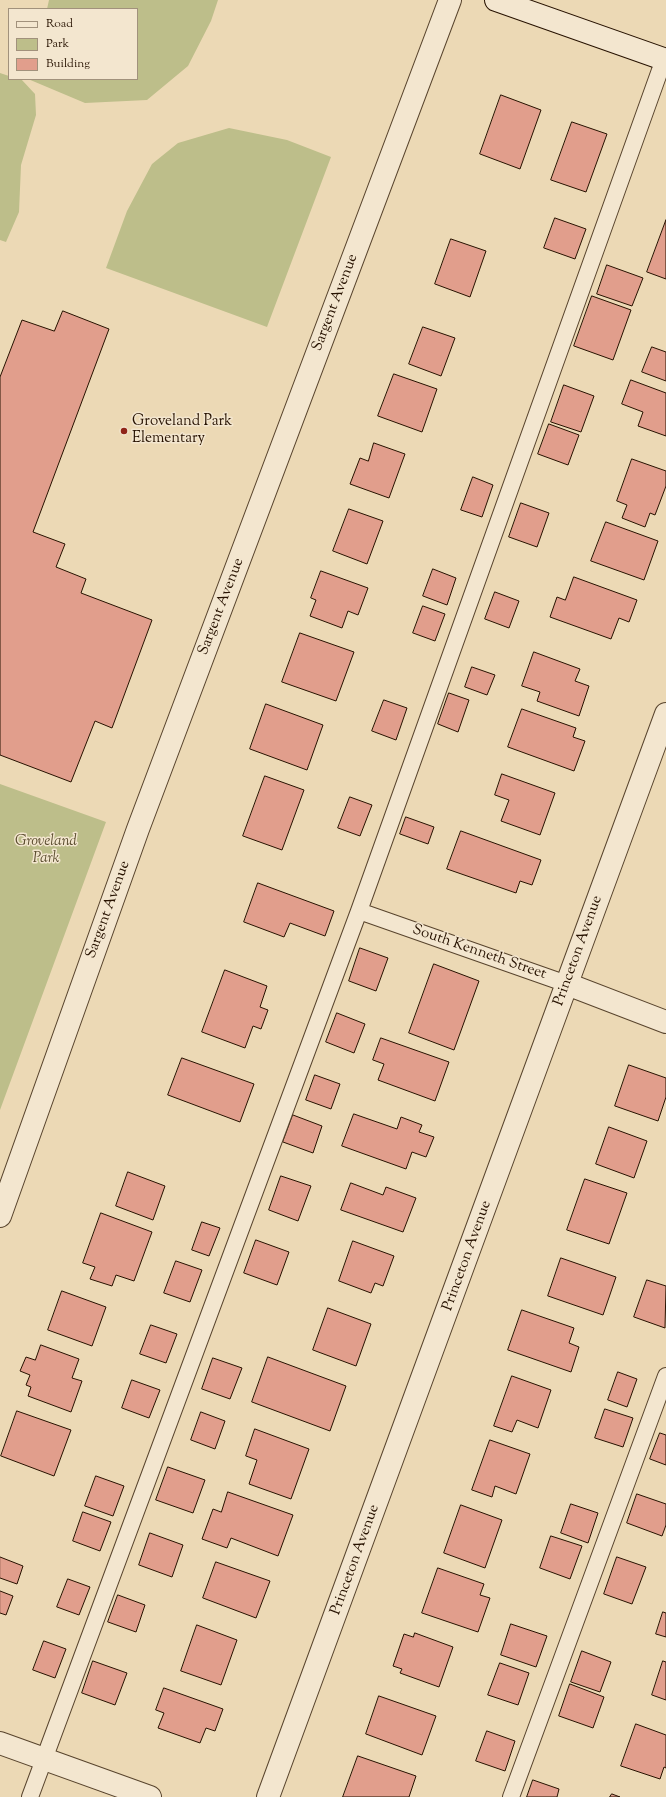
<!DOCTYPE html>
<html>
<head>
<meta charset="utf-8">
<style>
  body { margin:0 }
  #map { position:relative; width:666px; height:1797px; overflow:hidden; background:#ecd9b5; font-family:"Sorts Mill Goudy",serif }
  canvas { display:block }
  .legend { position:absolute; left:8px; top:8px; width:130px; height:72px; box-sizing:border-box; background:#f3e6cf; border:1px solid #a1917c; margin:0; padding:5px 7px; list-style:none; font-size:12px; color:#271200 }
  .legend li { display:flex; align-items:center; gap:8px; height:20px }
  .legend b { width:20px; border:1px solid #a1917c }
</style>
</head>
<body>
<div id="map">
<canvas width="666" height="1797"></canvas>
<ul class="legend">
<li><b style="height:5px;background:#f3e6cf"></b>Road</li>
<li><b style="height:11px;background:#bdbe8a"></b>Park</li>
<li><b style="height:11px;background:#e19e8c"></b>Building</li>
</ul>
</div>
<script>
const ctx = document.querySelector('canvas').getContext('2d');
ctx.lineJoin = 'round';
function paint(path, color) {
  ctx.fillStyle = color;
  ctx.fill(path, 'evenodd');
}
function strokePath(path, color, width, dash) {
  ctx.strokeStyle = color;
  ctx.lineWidth = width;
  ctx.lineCap = dash ? 'butt' : 'round';
  ctx.setLineDash(dash || []);
  ctx.stroke(path);
}
function write(font, color, halo, rows, align = 'center') {
  ctx.font = font + ' "Sorts Mill Goudy",serif';
  ctx.lineWidth = 3;
  ctx.setLineDash([]);
  ctx.textBaseline = 'middle';
  ctx.strokeStyle = halo;
  ctx.fillStyle = color;
  for (const [text, x, y, turn = 0] of rows) {
    ctx.save();
    ctx.translate(x, y);
    ctx.rotate((+turn || 0) * Math.PI / 180);
    ctx.textAlign = isNaN(turn) ? turn : align;
    if (halo) ctx.strokeText(text, 0, 0);
    ctx.fillText(text, 0, 0);
    ctx.restore();
  }
}
const green = new Path2D(`
  M49,0H218L211,21L188,66L147,100L85,103L28,79H137V9H47Z
  M0,73L9,76V79H21L35,94L36,115L21,165L19,212L6,242L0,240Z
  M229,128L287,140L331,157L267,327L106,268L127,211L152,164L178,143Z
  M0,784L106,822L0,1110Z`);
const building = new Path2D(`
  M501,95L541,110L520,169L480,154Z
  M572,122L607,134L586,192L551,180Z
  M555,218L586,229L575,259L544,248Z
  M666,220V279L647,272Z
  M451,239L486,251L470,297L435,284Z
  M607,265L643,278L632,306L597,294Z
  M592,296L631,310L613,360L574,346Z
  M63,311L109,329L33,532L65,544L56,567L86,579L81,593L152,620L112,728L95,721L71,782L0,755V377L22,320L54,331Z
  M423,327L455,338L441,376L409,364Z
  M652,347L666,352V381L642,372Z
  M394,374L437,389L422,432L378,416Z
  M631,380L666,393V436L638,426L643,412L622,404Z
  M564,385L594,396L581,432L551,422Z
  M549,424L579,435L568,465L538,454Z
  M374,443L405,454L389,498L350,484L360,458L368,461Z
  M632,459L666,471V486L655,515L650,513L645,527L622,518L627,505L617,501Z
  M473,477L493,485L482,517L461,510Z
  M521,503L549,513L537,547L509,537Z
  M349,509L383,521L367,564L333,551Z
  M606,522L658,541L644,580L591,561Z
  M433,569L456,578L447,605L423,596Z
  M321,571L368,588L358,615L348,611L342,628L310,616L316,600L311,598Z
  M574,577L637,600L629,622L619,618L611,639L550,617L557,597L565,600Z
  M495,592L519,601L509,628L485,619Z
  M423,606L445,614L435,641L413,633Z
  M300,633L354,652L336,701L282,682Z
  M534,652L580,669L575,681L589,686L579,716L537,701L540,692L522,686Z
  M472,667L495,675L487,695L465,687Z
  M449,693L469,700L458,732L438,724Z
  M384,700L407,708L396,740L372,731Z
  M266,704L323,725L307,770L250,749Z
  M522,709L576,728L573,737L585,741L574,771L508,747Z
  M502,774L555,793L540,835L501,821L509,800L495,795Z
  M265,776L304,790L282,850L243,836Z
  M350,797L372,805L360,836L338,828Z
  M406,817L434,827L428,844L400,834Z
  M461,831L541,860L532,885L520,881L516,893L447,869Z
  M258,883L334,911L325,936L290,923L284,937L244,922Z
  M360,948L388,958L376,991L349,981Z
  M434,964L479,981L454,1050L409,1033Z
  M225,970L267,986L260,1007L268,1010L261,1029L253,1026L245,1048L202,1032Z
  M337,1013L365,1024L354,1053L326,1042Z
  M381,1038L449,1062L435,1101L378,1080L384,1064L373,1060Z
  M182,1058L254,1084L240,1122L168,1095Z
  M629,1065L666,1078V1097L658,1121L615,1106Z
  M315,1075L340,1084L331,1109L306,1100Z
  M354,1114L397,1129L401,1117L422,1125L419,1132L434,1137L426,1157L412,1152L406,1169L342,1146Z
  M293,1115L322,1126L313,1153L283,1142Z
  M609,1127L647,1141L634,1178L596,1164Z
  M128,1172L165,1186L153,1220L116,1206Z
  M281,1176L311,1186L298,1221L269,1210Z
  M585,1179L627,1193L609,1244L567,1230Z
  M351,1183L383,1195L386,1187L416,1198L403,1232L341,1210Z
  M101,1213L152,1232L134,1281L116,1275L112,1286L90,1279L95,1267L83,1263Z
  M202,1222L220,1228L209,1256L192,1250Z
  M256,1240L289,1252L277,1285L244,1273Z
  M353,1241L394,1256L383,1286L375,1283L371,1293L339,1281Z
  M561,1258L616,1277L603,1315L548,1296Z
  M176,1261L202,1270L190,1302L164,1293Z
  M647,1280L666,1286L665,1328L634,1317Z
  M62,1291L106,1307L92,1346L48,1330Z
  M328,1308L371,1324L356,1366L313,1350Z
  M522,1310L574,1328L569,1343L579,1347L571,1372L508,1350Z
  M151,1325L177,1334L166,1363L140,1354Z
  M41,1345L79,1359L72,1378L82,1381L71,1412L28,1396L31,1387L26,1385L30,1375L20,1371L26,1357L35,1360Z
  M268,1357L346,1386L330,1431L252,1402Z
  M213,1358L242,1368L230,1399L202,1389Z
  M618,1372L637,1379L627,1407L608,1400Z
  M512,1376L551,1390L538,1428L517,1420L512,1432L494,1426Z
  M132,1380L160,1390L149,1418L122,1408Z
  M605,1409L633,1418L623,1447L595,1438Z
  M17,1411L71,1430L54,1476L1,1456Z
  M201,1412L225,1421L215,1449L191,1440Z
  M255,1429L309,1449L291,1499L249,1484L257,1460L246,1456Z
  M660,1433L666,1435V1465L650,1459Z
  M490,1440L530,1454L516,1494L495,1486L492,1497L472,1490Z
  M168,1467L205,1480L193,1513L156,1500Z
  M96,1476L124,1486L113,1516L85,1506Z
  M228,1492L293,1515L278,1556L231,1538L227,1548L202,1539L213,1509L221,1512Z
  M637,1494L666,1504V1525L662,1536L627,1523Z
  M571,1504L598,1513L588,1543L561,1533Z
  M461,1505L502,1520L485,1568L444,1553Z
  M83,1512L111,1522L100,1551L73,1541Z
  M150,1533L183,1545L172,1577L139,1565Z
  M551,1536L582,1546L570,1579L540,1568Z
  M0,1557L23,1566L17,1584L0,1578Z
  M617,1557L646,1567L632,1604L604,1594Z
  M216,1562L270,1581L256,1618L203,1598Z
  M438,1568L484,1584L480,1595L490,1598L478,1632L422,1613Z
  M68,1579L90,1587L79,1615L57,1607Z
  M0,1591L13,1596L6,1615L0,1613Z
  M118,1595L145,1605L136,1632L108,1622Z
  M663,1612L666,1613V1637L656,1634Z
  M511,1624L547,1636L536,1667L501,1655Z
  M197,1625L237,1640L221,1685L181,1671Z
  M415,1633L453,1647L439,1687L400,1673L402,1669L393,1666L404,1634L413,1637Z
  M44,1641L66,1649L55,1678L33,1670Z
  M582,1651L611,1662L600,1692L571,1682Z
  M93,1661L127,1673L115,1705L82,1693Z
  M663,1661L666,1662V1700L652,1695Z
  M500,1663L529,1673L518,1705L488,1695Z
  M570,1684L604,1697L593,1728L559,1716Z
  M164,1688L223,1709L215,1731L206,1728L200,1743L158,1728L164,1713L156,1710Z
  M379,1696L436,1716L422,1755L366,1734Z
  M636,1724L666,1735V1768L664,1767L660,1779L621,1766Z
  M487,1731L515,1741L505,1771L476,1761Z
  M358,1756L416,1776L409,1797H343Z
  M533,1780L559,1789L557,1797H527Z
  M612,1794L620,1797H610Z`);
const lane = new Path2D(`
  M359,911L567,984
  M30,1797L359,911L664,59
  M511,1797L666,1376`);
const street = new Path2D(`
  M567,984L666,1022
  M0,1216L138,829L450,0
  M0,1743L150,1797
  M268,1797L666,714`);
const secondary = new Path2D(`
  M496,0L666,60`);
const markers = [
  [124,431,4,"#8f2418"]
];
const streetNames = [
  ["Sargent Avenue",336,303,-69],
  ["Sargent Avenue",222,607,-69],
  ["Sargent Avenue",109,910,-70],
  ["Princeton Avenue",579,951,-70],
  ["South Kenneth Street",479,953,19],
  ["Princeton Avenue",468,1256,-70],
  ["Princeton Avenue",356,1560,-70]
];
const poiNames = [
  ["Groveland Park",132,422],
  ["Elementary",132,439]
];
const parkNames = [
  ["Groveland",46,842],
  ["Park",46,859]
];
paint(green, '#bdbe8a');
paint(building, '#e19e8c');
strokePath(building, '#271200', 1);
strokePath(lane, '#58442d', 18);
strokePath(street, '#58442d', 24);
strokePath(secondary, '#271200', 24);
strokePath(lane, '#f3e6cf', 16);
strokePath(street, '#f3e6cf', 22);
strokePath(secondary, '#f3e6cf', 22);
for (const [x, y, r, color] of markers) {
  const dot = new Path2D();
  dot.arc(x, y, r, 0, 2 * Math.PI);
  ctx.fillStyle = color;
  ctx.fill(dot);
  strokePath(dot, '#f3e6cf', 1.5);
}
write('15px', '#271200', '#f3e6cf', streetNames);
write('15px', '#271200', '#f3e6cf', poiNames, 'left');
write('italic 15px', '#5c4e30', '#f3e6cf', parkNames);
</script>
</body>
</html>
